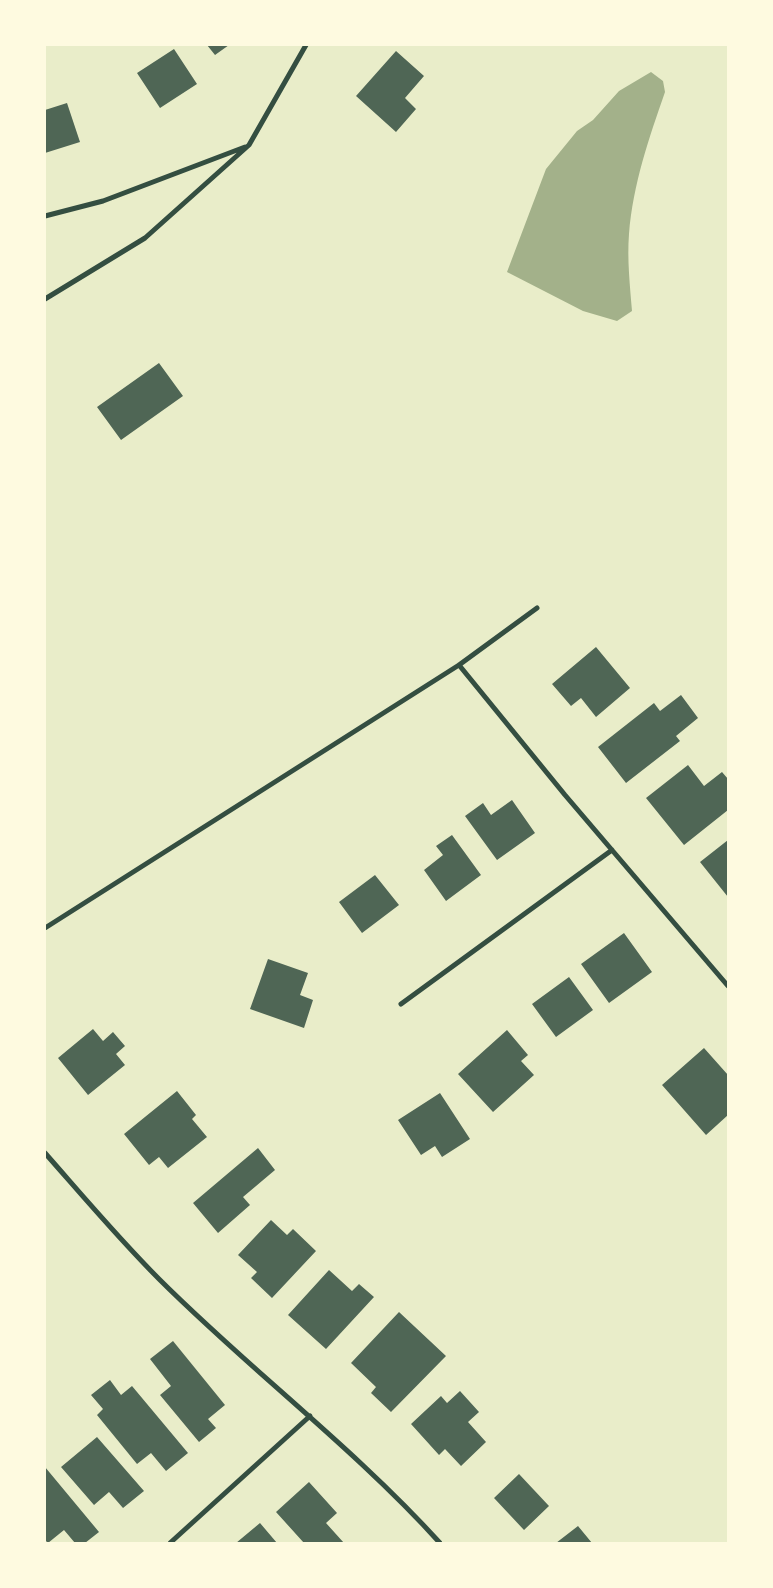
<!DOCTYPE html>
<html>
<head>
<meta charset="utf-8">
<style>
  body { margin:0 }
  #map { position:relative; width:773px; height:1588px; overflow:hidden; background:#e9edc9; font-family:Jost,sans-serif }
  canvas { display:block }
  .frame { position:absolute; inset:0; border:46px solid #fefae0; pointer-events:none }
</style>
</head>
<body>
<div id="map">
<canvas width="773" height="1588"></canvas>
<div class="frame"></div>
</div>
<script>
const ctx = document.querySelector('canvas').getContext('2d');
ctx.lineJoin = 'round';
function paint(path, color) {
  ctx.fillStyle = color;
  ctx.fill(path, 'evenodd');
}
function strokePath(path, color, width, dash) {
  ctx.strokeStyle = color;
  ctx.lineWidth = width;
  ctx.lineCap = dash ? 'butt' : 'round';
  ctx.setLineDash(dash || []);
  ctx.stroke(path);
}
const water = new Path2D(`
  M651,72L663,81L665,92C649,138 633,184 629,234C627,259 630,286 632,311L617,321L583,311L507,272L546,169L577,131L593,120L619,91Z`);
const building = new Path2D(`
  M207,45H229L215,55Z
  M174,49L197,84L160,108L137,73Z
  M396,51L424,76L405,98L416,109L396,132L356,96Z
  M67,103L80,142L45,153V110Z
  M159,363L183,396L121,440L97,407Z
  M596,647L630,688L596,717L581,698L571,706L552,684Z
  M681,695L698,718L676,736L680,741L626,783L598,747L654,703L660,711Z
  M688,765L704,786L722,772L728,779V810L684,845L646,798Z
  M512,800L535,833L497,860L465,816L483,803L491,815Z
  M452,835L481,875L446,901L424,870L443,855L436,846Z
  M728,840V897L700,862Z
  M375,875L399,905L362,933L339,902Z
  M624,933L652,972L609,1003L581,964Z
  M268,959L308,973L300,995L313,1000L304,1028L250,1009Z
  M569,977L593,1010L556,1037L532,1004Z
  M93,1029L103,1041L113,1032L125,1046L116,1054L125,1065L88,1095L58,1058Z
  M507,1030L528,1055L521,1061L534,1075L493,1112L458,1074Z
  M704,1048L728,1075V1115L706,1135L662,1085Z
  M177,1091L196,1115L192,1119L207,1137L168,1168L159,1157L149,1165L124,1134Z
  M440,1093L470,1139L442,1157L435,1146L421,1155L398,1120Z
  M258,1148L275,1170L243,1197L250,1205L218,1233L193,1203Z
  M271,1220L287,1235L293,1229L316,1251L272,1298L251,1278L257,1272L238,1255Z
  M329,1270L352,1291L359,1284L374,1297L326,1349L288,1315Z
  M399,1312L446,1356L391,1412L371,1393L376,1387L351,1363Z
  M173,1341L225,1405L208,1419L216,1428L199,1442L160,1395L171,1386L150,1359Z
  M110,1380L121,1395L132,1386L188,1453L166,1471L151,1453L137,1464L97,1415L103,1409L91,1395Z
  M460,1391L479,1412L468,1422L486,1442L461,1466L445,1449L439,1455L411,1424L441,1396L447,1403Z
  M97,1437L144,1491L123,1508L109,1492L94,1505L61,1467Z
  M45,1467L99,1532L85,1543H75L64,1530L48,1543L45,1540Z
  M519,1474L549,1506L524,1530L494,1498Z
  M309,1482L337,1513L326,1523L344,1543H304L276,1512Z
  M260,1523L277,1543H236Z
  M578,1526L592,1543H556Z`);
const minor = new Path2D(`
  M45,216L103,201L245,147
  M45,299L145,238L249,145L306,45
  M459,665L565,795L728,986
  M45,928L459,665L537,608
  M401,1004L612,850
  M45,1153C82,1195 119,1239 159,1279C250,1370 354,1448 440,1543
  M170,1543L310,1416`);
paint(water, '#a3b18a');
paint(building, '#4f6655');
strokePath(minor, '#344e41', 5);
</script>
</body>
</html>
